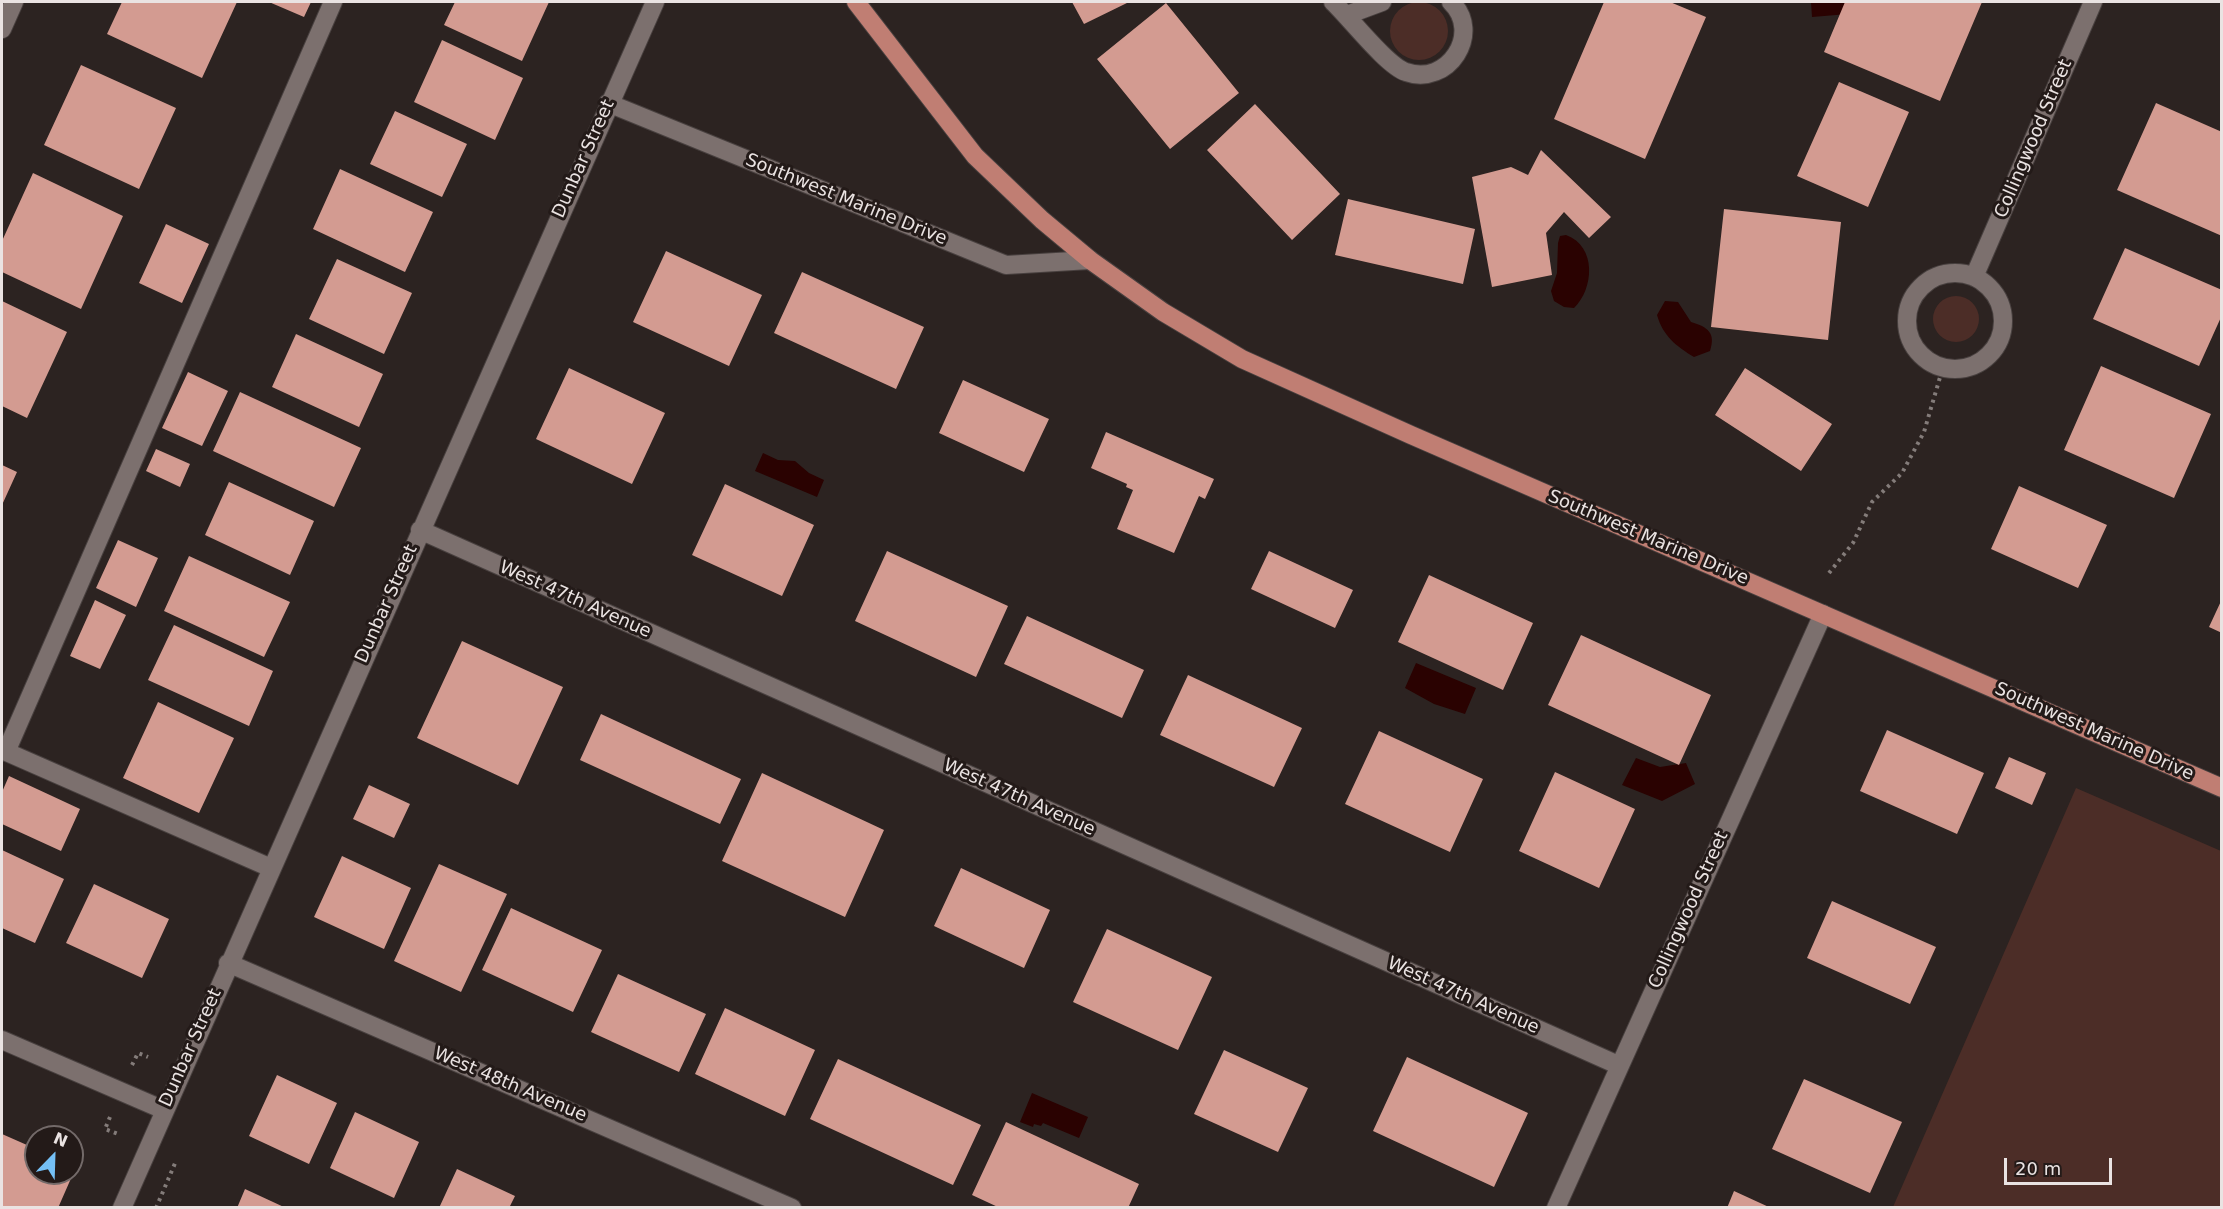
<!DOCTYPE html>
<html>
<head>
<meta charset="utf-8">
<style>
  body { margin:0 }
  #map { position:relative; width:2223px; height:1209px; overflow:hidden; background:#2c2321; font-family:"DejaVu Sans",sans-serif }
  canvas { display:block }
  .frame { position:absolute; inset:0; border:3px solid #eae3e2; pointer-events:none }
  .north { position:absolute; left:24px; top:1125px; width:60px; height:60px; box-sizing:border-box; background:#231a18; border:2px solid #736a69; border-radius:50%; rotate:23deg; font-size:16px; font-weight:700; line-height:24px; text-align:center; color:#eae3e2 }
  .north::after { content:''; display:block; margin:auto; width:21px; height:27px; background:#74c0f6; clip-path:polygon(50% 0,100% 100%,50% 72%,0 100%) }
  .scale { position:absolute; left:2004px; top:1158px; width:108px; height:27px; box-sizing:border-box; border:3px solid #eae3e2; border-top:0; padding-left:8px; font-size:18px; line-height:21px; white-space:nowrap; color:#eae3e2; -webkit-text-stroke:4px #231a18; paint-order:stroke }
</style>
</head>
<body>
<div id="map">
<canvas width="2223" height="1209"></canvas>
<div class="frame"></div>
<div class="north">N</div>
<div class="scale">20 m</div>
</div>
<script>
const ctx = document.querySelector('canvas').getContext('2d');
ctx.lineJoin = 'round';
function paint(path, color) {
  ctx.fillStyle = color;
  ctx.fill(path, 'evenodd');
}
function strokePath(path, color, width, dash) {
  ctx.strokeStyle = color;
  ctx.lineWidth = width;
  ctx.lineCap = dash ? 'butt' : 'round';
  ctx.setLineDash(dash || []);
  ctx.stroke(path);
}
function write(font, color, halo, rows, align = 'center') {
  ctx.font = font + ' "DejaVu Sans",sans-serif';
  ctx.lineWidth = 6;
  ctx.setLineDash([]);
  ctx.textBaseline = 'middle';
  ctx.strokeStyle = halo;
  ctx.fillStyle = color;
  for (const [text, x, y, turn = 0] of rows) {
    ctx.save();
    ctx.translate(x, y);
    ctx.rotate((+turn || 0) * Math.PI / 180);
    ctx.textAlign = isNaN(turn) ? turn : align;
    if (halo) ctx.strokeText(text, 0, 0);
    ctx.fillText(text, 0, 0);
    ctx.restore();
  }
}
const green = new Path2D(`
  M1390 31a29 29 0 1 1 58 0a29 29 0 1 1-58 0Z
  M1933 319a23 23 0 1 1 46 0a23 23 0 1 1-46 0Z
  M2076,788L2221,851V1207H1893Z`);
const water = new Path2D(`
  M1811,2H1872V12L1812,17Z
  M1566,235C1597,246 1594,289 1574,308L1564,307L1554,301L1551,291L1557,273L1558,243L1560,236Z
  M1665,301L1678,302L1691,322C1708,327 1716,333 1710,351L1694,357C1676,346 1663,336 1657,315Z
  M763,453L778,460L795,461L809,473L824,480L817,497L755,471Z
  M1416,663L1476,688L1465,714L1434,704L1405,688Z
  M1636,758L1660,767L1686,763L1695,784L1662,801L1622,785Z
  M1032,1093L1088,1117L1079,1138L1043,1123L1041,1126L1034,1124L1033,1127L1020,1122Z`);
const building = new Path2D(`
  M122,2H237L202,78L107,34Z
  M269,2H311L304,17Z
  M455,2H549L522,61L444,25Z
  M1072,2H1129L1084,24Z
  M1604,2H1670L1706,17L1645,159L1554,119Z
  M1845,2H1982L1940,101L1824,52Z
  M1166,3L1239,93L1170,149L1097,59Z
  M442,40L523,78L495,140L414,102Z
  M81,65L176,108L139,189L44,145Z
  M1839,82L1909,112L1868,207L1797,176Z
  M2156,103L2222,132V236L2117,190Z
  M1255,104L1340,194L1292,240L1207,150Z
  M395,111L467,144L442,197L370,164Z
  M1541,150L1611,217L1589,238L1564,212L1546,233L1552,275L1492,287L1472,177L1511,167L1528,175Z
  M340,169L433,212L405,272L313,229Z
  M33,173L123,216L81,309L2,272V241Z
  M1348,199L1475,229L1463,284L1335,255Z
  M1724,209L1841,222L1828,340L1711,327Z
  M166,224L209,244L182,303L139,283Z
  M2125,248L2222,290V315L2199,366L2093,319Z
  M666,251L762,295L729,366L633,322Z
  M337,259L412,293L384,354L309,319Z
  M802,272L924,327L896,389L774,333Z
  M2,301L67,332L27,418L2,406Z
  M296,334L383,374L359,427L272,387Z
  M2101,366L2211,414L2174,498L2064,450Z
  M569,368L665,413L632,484L536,439Z
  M1745,368L1832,424L1801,471L1715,415Z
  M188,372L228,391L202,446L162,428Z
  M963,380L1049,419L1024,472L939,433Z
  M240,392L361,448L334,507L213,451Z
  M1106,432L1214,479L1205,499L1199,496L1174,553L1117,529L1133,490L1126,487L1127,484L1091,468Z
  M156,449L190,464L180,487L146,471Z
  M2,465L17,472L2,505Z
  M229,482L314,521L290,575L205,535Z
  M725,484L814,525L782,596L692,555Z
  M2019,486L2107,525L2078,588L1991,549Z
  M118,540L158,558L136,607L96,588Z
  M887,551L1008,606L976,677L855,621Z
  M1269,551L1353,590L1335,628L1251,589Z
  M189,556L290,602L264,657L164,611Z
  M1429,575L1533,623L1503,690L1398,642Z
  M2222,599V633L2209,627Z
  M95,600L126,615L100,669L70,656Z
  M1027,616L1144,670L1122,718L1004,664Z
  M174,625L273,671L249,726L148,680Z
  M1581,635L1711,695L1679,765L1548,705Z
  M462,641L563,687L518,785L417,738Z
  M1188,675L1302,728L1274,787L1160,735Z
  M158,702L234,738L199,813L123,778Z
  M601,714L741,779L720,824L580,760Z
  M1887,730L1984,773L1957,834L1860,791Z
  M1379,731L1483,779L1450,852L1345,804Z
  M2009,757L2046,773L2032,805L1995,788Z
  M1555,772L1635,809L1599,888L1519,851Z
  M762,773L884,830L845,917L722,861Z
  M9,776L80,809L61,851L2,824V792Z
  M369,785L410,804L394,838L353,819Z
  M2,850L64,879L35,943L2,928Z
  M342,856L411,888L384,949L314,917Z
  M439,864L507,894L461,992L394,961Z
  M961,868L1050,910L1024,968L934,926Z
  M94,884L169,919L142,978L66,943Z
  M1832,901L1936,947L1910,1004L1807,958Z
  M511,908L602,950L573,1012L482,970Z
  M1107,929L1212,977L1178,1050L1073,1002Z
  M618,974L706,1014L679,1072L591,1032Z
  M725,1008L815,1050L785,1116L695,1074Z
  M1224,1050L1308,1088L1278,1152L1194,1114Z
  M1407,1057L1528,1113L1494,1187L1373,1131Z
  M838,1059L981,1125L953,1185L810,1119Z
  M277,1075L337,1103L309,1164L249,1136Z
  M1804,1079L1902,1122L1870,1193L1772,1149Z
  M355,1112L419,1142L394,1198L330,1168Z
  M1006,1122L1139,1184L1128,1208H1000L972,1195Z
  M2,1134L36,1149V1173H72V1165L76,1167L58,1208H2Z
  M457,1169L515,1196L509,1208H439Z
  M245,1189L286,1208H237Z
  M1734,1191L1771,1208H1727Z`);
const path = new Path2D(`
  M1829,573L1853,543L1872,502L1902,473L1924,432L1943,367
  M132,1065L138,1053L148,1057
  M110,1117L105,1129L118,1134
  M156,1208L176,1161`);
const minor = new Path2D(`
  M1333,2C1350,18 1387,66 1406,72C1448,87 1483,33 1451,2
  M1347,15L1382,2
  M2,29L14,2
  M608,103L1006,265L1090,260
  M1907 321a48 48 0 1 1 96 0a48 48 0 1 1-96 0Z
  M1974,277L2093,2
  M420,530L1618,1065
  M2,750L271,868
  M6,752L333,2
  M228,963L792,1208
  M2,1040L164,1110
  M122,1208L655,2
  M1556,1208L1823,614`);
const major = new Path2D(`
  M856,2L975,156L1042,220L1090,260L1163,312L1242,359L1411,435L2222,788`);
const streetNames = [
  ["Collingwood Street",2034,139,-67],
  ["Dunbar Street",584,159,-66],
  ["Southwest Marine Drive",846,200,22],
  ["Southwest Marine Drive",1648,538,23],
  ["West 47th Avenue",575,600,24],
  ["Dunbar Street",387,604,-66],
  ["Southwest Marine Drive",2094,732,24],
  ["West 47th Avenue",1019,798,24],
  ["Collingwood Street",1689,910,-66],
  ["West 47th Avenue",1463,996,24],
  ["Dunbar Street",191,1048,-66],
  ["West 48th Avenue",510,1085,23]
];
paint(green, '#4c2d27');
paint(water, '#2a0201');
paint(building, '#d39b91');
strokePath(minor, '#48403f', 20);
strokePath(major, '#48403f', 20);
strokePath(path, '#847c7a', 4, [3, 4.5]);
strokePath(minor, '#7c706e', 18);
strokePath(major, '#c07e73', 18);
write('18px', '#eae3e2', '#231a18', streetNames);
</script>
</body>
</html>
